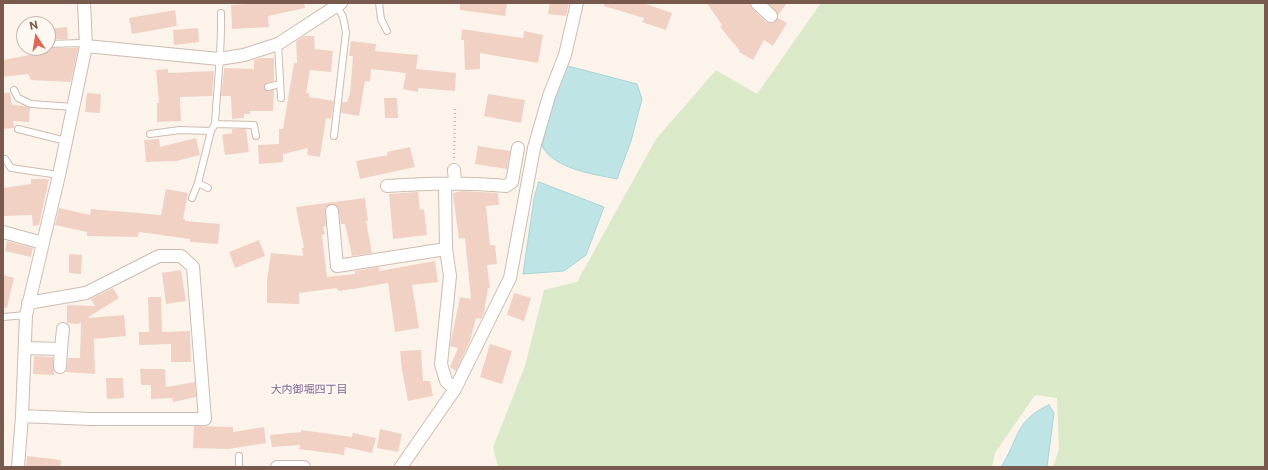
<!DOCTYPE html>
<html>
<head>
<meta charset="utf-8">
<style>
  body { margin:0 }
  #map { position:relative; width:1268px; height:470px; overflow:hidden; background:#fcf4eb; font-family:"Public Sans",sans-serif }
  canvas { display:block }
  .frame { position:absolute; inset:0; border:4px solid #77594e; pointer-events:none }
  .north { position:absolute; left:16px; top:16px; width:40px; height:40px; box-sizing:border-box; background:#fef8f2; border:1px solid #c8b8b0; border-radius:50%; rotate:348deg; font-size:11px; font-weight:700; line-height:16px; text-align:center; color:#77594e }
  .north::after { content:''; display:block; margin:auto; width:14px; height:18px; background:#e06756; clip-path:polygon(50% 0,100% 100%,50% 72%,0 100%) }
</style>
</head>
<body>
<div id="map">
<canvas width="1268" height="470"></canvas>
<div class="frame"></div>
<div class="north">N</div>
</div>
<script>
const ctx = document.querySelector('canvas').getContext('2d');
ctx.lineJoin = 'round';
function paint(path, color) {
  ctx.fillStyle = color;
  ctx.fill(path, 'evenodd');
}
function strokePath(path, color, width, dash) {
  ctx.strokeStyle = color;
  ctx.lineWidth = width;
  ctx.lineCap = dash ? 'butt' : 'round';
  ctx.setLineDash(dash || []);
  ctx.stroke(path);
}
function write(font, color, halo, rows, align = 'center') {
  ctx.font = font + ' "Public Sans","Noto Sans JP",sans-serif';
  ctx.lineWidth = 3;
  ctx.setLineDash([]);
  ctx.textBaseline = 'middle';
  ctx.strokeStyle = halo;
  ctx.fillStyle = color;
  for (const [text, x, y, turn = 0] of rows) {
    ctx.save();
    ctx.translate(x, y);
    ctx.rotate((+turn || 0) * Math.PI / 180);
    ctx.textAlign = isNaN(turn) ? turn : align;
    if (halo) ctx.strokeText(text, 0, 0);
    ctx.fillText(text, 0, 0);
    ctx.restore();
  }
}
const green = new Path2D(`
  M821,3H1265V467H1053L1059,449L1057,398L1035,395L995,453L992,467H498L493,447L525,366L544,290L577,282L656,139L716,70L757,94Z`);
const water = new Path2D(`
  M568,66L637,84L642,99L631,141L617,179C593,174 554,169 542,146L556,88Z
  M539,182L604,207L586,255L564,271L523,274L534,199Z
  M1049,405L1054,413L1047,467H1001C1019,439 1015,420 1049,405Z`);
const building = new Path2D(`
  M263,3H304L305,8L268,16L269,27L232,29L231,5Z
  M460,3H507L505,16L460,10Z
  M550,3H569L566,16L548,14Z
  M605,3H643L672,13L666,30L642,22L644,18L604,6Z
  M707,3H750L752,8L766,22L773,23L778,18L787,23L773,46L764,40L753,60L739,52L740,51L720,27L722,25Z
  M768,3H787L778,15Z
  M175,10L177,26L132,34L129,18Z
  M67,27L68,39H49L48,29Z
  M198,28L199,42L174,45L173,30Z
  M462,29L523,38L524,31L543,35L538,63L480,53V69L465,70L464,40H461Z
  M304,36H314L315,49L333,51L331,72L310,70L306,93H309V97L334,101L331,119L326,118L320,157L307,155L308,148L283,154V162L259,164L258,145L279,144V129H283L294,63H297L296,41Z
  M351,41L376,44L375,51L418,55L416,69L456,73L455,91L418,88V92L403,89L406,73L371,69L370,82L365,81L359,116L341,113L342,102H347L350,94L353,56H349Z
  M50,48H78L71,82L31,80L28,74L3,77V60L50,51Z
  M260,58H274V81L267,83L264,86L266,91L274,90L273,111H250V114H244V118L232,119L231,96H221L224,70V68L254,69V60Z
  M168,69V73L214,71L212,96L180,97L181,121L157,122V103H159L156,70Z
  M3,93H10L12,105L25,106L30,108L29,122L13,121L14,128L3,129Z
  M87,93L101,94L100,113L85,112Z
  M488,94L525,100L521,123L484,116Z
  M384,98H397L398,118H385Z
  M232,129H246L249,152L225,155L222,135L232,133Z
  M196,138L200,155L177,161L146,162L144,140L159,139L160,147Z
  M478,146L510,151L507,169L475,164Z
  M410,147L415,167L360,179L356,161L388,155L387,152Z
  M31,179H49L39,225L33,226L32,215L3,216V188L31,184Z
  M166,189L188,193L183,219H185V221L220,224L218,244L190,242V239L139,232L138,237L87,236V232L55,225L59,208L90,215L91,209L161,215Z
  M462,191L498,193L499,205L486,206L490,245H495L497,264L487,265L490,288H488L484,313L481,319L476,318L470,341L456,371L450,367L458,348L450,346L460,297L471,299L465,238L459,239L453,195V193Z
  M418,192L420,210L424,209L427,235L393,239L389,194Z
  M365,198L368,221H366L372,253L352,256L345,224H341L338,207L332,204L325,208L326,226L323,227L325,234L322,235L327,277L355,274V271L379,267V271L435,261L438,282L412,285L419,328L395,332L388,283L353,289L338,291L337,288L299,293V304L267,303V280L271,253L303,256L302,248H304L296,207Z
  M259,240L265,256L235,268L229,252Z
  M7,241L33,248L31,257L5,251Z
  M69,254L82,255L81,274L69,273Z
  M181,270L186,301L166,304L162,273Z
  M3,275L14,278L7,308H3Z
  M113,288L119,298L87,318L124,315L126,336L94,339L95,374L65,372L67,368L68,358H80L81,322L78,324L67,323V305L95,306L91,299Z
  M514,293L531,298L524,321L507,315Z
  M148,297H161L162,332L190,331L191,362H171V344L139,345V332H149Z
  M490,344L512,351L502,384L480,377Z
  M421,350L423,381H430L433,396L408,401L402,370L400,351Z
  M34,356L53,357L54,375L33,374Z
  M140,369H165L166,387L195,382L196,397L173,402L172,398L151,399V385H141Z
  M106,378H123L124,398L107,399Z
  M194,426L233,427V432L264,427L266,443L229,449L193,448Z
  M380,429L402,434L398,452L377,448Z
  M301,430L352,437L353,433L376,438L372,453L345,447L344,455L299,449L300,445L272,447L270,435L301,432Z
  M27,456L61,460L60,467H26Z`);
const path = new Path2D(`
  M454,158L455,109`);
const service = new Path2D(`
  M379,3L381,19L387,31
  M48,44L81,43L86,46
  M278,44L281,98
  M268,87L280,84
  M14,90L18,98L31,104L74,107
  M215,124L254,125L256,136
  M18,129L66,141
  M150,134L180,130L211,131
  M334,136L346,32L343,17L337,6
  M5,159L11,168L59,175
  M198,183L208,188
  M192,198L198,183L211,131L215,124C217,87 222,50 221,13
  M3,317L26,315
  M239,467V456`);
const minor = new Path2D(`
  M757,3L771,16
  M86,46L219,59L244,55L278,44L341,3
  M454,170L455,183
  M445,185L446,249L450,276L441,364L446,381L455,389
  M387,186C427,183 466,182 506,186L512,182L518,148
  M332,211L337,266L446,249
  M3,232L43,243
  M25,348L61,349L63,329
  M60,367L61,349
  M22,416L90,419H205L193,267L181,256H159L86,293L28,303
  M18,467L22,416L26,315L59,175L86,46L84,3
  M277,467H304
  M401,467L455,389L510,278L534,148L549,96L565,55L577,3`);
const neighbourhoodNames = [
  ["大内御堀四丁目",309,390]
];
paint(green, '#daeac9');
paint(water, '#bfe4e6');
strokePath(water, '#a6d4d7', 1);
paint(building, '#f0d1c4');
strokePath(service, '#cebbb0', 8);
strokePath(minor, '#cebbb0', 14);
strokePath(path, '#d6b4a6', 2.5, [1, 3]);
strokePath(service, '#fff', 6);
strokePath(minor, '#fff', 12);
write('11px', '#7f6692', '#fef8f2', neighbourhoodNames);
</script>
</body>
</html>
